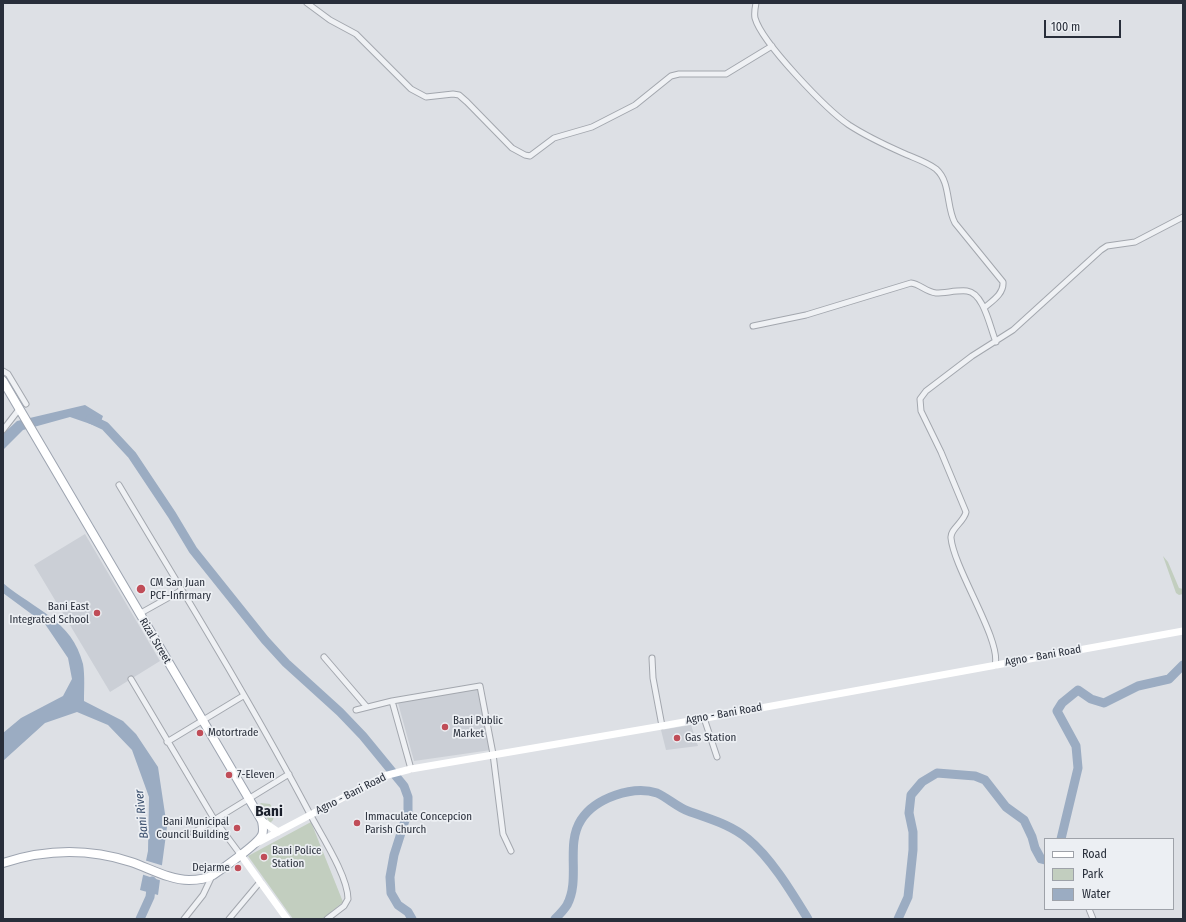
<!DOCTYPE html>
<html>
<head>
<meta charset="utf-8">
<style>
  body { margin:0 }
  #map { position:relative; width:1186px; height:922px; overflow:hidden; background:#dde0e5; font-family:"Fira Sans Condensed",sans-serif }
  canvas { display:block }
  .frame { position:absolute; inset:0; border:4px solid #282e3a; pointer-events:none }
  .legend { position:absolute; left:1044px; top:838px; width:130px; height:72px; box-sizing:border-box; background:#eceff3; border:1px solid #9ea2a9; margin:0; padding:5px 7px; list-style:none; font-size:12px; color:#282e3a }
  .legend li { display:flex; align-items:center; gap:8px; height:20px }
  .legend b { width:20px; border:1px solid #9ea2a9 }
  .scale { position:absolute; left:1044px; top:20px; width:77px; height:18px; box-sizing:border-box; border:2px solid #282e3a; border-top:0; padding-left:5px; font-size:12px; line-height:14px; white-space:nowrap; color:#282e3a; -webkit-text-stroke:3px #eceff3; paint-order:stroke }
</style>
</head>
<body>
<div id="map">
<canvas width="1186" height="922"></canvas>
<div class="frame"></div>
<ul class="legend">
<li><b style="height:5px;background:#fff"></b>Road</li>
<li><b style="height:11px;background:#c2cebf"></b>Park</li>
<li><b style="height:11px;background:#9bacc2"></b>Water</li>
</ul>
<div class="scale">100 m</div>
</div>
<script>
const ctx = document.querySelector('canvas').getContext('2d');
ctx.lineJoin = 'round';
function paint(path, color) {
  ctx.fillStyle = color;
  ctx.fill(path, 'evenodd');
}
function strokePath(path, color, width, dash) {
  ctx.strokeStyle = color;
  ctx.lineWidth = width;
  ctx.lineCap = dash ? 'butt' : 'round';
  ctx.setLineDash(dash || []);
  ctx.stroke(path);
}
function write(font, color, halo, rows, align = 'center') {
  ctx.font = font + ' "Fira Sans Condensed",sans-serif';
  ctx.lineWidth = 3.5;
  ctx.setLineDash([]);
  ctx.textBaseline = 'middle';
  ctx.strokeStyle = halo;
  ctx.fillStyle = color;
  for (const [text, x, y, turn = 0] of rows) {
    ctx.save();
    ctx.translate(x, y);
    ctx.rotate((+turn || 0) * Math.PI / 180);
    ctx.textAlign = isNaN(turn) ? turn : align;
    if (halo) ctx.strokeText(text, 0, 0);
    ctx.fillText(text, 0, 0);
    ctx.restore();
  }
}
const built = new Path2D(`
  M85,534L160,661L110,692L34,565Z
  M479,687L491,750L414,761L398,703Z
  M691,725L698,746L666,750L661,730Z`);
const green = new Path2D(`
  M1163,556L1168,562L1179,588L1183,589V594L1179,595L1176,593Z
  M261,803L270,804L275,812L273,820L270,823L259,805Z
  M311,822L343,902L323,919H293L248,856Z`);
const water = new Path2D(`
  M85,405L103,416L99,427L70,417L23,430L3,450V434L17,421Z
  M3,583C35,610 72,620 83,664C85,676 84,690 84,701L123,721L136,734L158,767L167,827L158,895L140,890L148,851L149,797L132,750L108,725L77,712L45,723L3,761V733L21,718L63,696L72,679L68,658L45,624L3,593Z`);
const pier = new Path2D(`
  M144,860L164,866L162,881L141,874Z`);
const river = new Path2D(`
  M90,419L105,426L132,455L172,515L193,550L265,640L286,663L340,712L363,736L404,786L408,797V811L394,855L390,877L391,893L398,905L408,912L412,919
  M1061,839L1078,768L1076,746L1057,711L1062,703L1078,690L1091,699L1104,703L1138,686L1169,679L1183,665
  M140,919L150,897L152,881
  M555,919C559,915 564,910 567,905C581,879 565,845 581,820C595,798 633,785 657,793C668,798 677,807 688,811C709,819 730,824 748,839C772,859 792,893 808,919
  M898,919L908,897L913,850V832L909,813L911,795L922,782L937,773L975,776L985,780L1006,807L1024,820L1032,837L1035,848L1041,859L1045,860`);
const street = new Path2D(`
  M307,3L330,20L356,34L411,89L426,97L453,94L459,95L467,102L512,148L525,155L530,156L554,138L592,127L635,105L671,76L679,74H726L772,46
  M756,3C755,8 754,13 755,18C762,43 827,110 849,125C866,136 885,145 903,153C914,158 927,162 936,169C951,182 946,207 955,223L1003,282C1004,294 992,301 984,308
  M753,326L806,315L911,283C920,284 926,292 936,293C946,293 957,290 967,291C984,293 990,328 996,342
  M3,371L8,374L26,404
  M3,430L20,408
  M119,485C184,594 251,702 310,814C321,835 348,876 348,899L344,906L327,919
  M139,614L182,590
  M324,657L366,706
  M652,658L653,678L662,726
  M995,665C1002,641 954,569 951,538C950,529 964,522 966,512L941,452L921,411L920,399L926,391L972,356L1013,330L1101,250L1107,246L1135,242L1183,217
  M131,679L214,819L240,854
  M392,701L411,769
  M356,710L392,701L480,686L493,754L503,834L511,851
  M704,718L717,757
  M167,742L243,696
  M193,833L289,774
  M1089,909L1093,919
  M184,919L203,895L212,876
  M229,919L260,882`);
const secondary = new Path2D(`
  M262,821L278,832
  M257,843L384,776L411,769L662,726L1183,631
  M240,854L287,919`);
const primary = new Path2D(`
  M3,381L262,821C263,826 264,831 262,835C258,844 222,869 213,875C206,879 197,880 189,880C170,880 149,868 131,862C88,848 46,849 3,863`);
const markers = [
  [141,589,5,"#c04d58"],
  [97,613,4,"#c04d58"],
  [445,727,4,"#c04d58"],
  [200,733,4,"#c04d58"],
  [677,738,4,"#c04d58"],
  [229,775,4,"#c04d58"],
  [357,823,4,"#c04d58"],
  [237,828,4,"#c04d58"],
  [264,857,4,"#c04d58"],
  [238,868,4,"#c04d58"]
];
const poiNames = [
  ["CM San Juan",150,583],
  ["PCF-Infirmary",150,596],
  ["Bani East",89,607,"right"],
  ["Integrated School",89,620,"right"],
  ["Bani Public",453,721],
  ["Market",453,734],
  ["Motortrade",208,733],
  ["Gas Station",685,738],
  ["7-Eleven",237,775],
  ["Immaculate Concepcion",365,817],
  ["Parish Church",365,830],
  ["Bani Municipal",229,822,"right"],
  ["Council Building",229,835,"right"],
  ["Bani Police",272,851],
  ["Station",272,864],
  ["Dejarme",230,868,"right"]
];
const streetNames = [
  ["Rizal Street",155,641,59],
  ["Agno - Bani Road",1043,656,-10],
  ["Agno - Bani Road",724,714,-10],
  ["Agno - Bani Road",351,794,-27]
];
const waterNames = [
  ["Bani River",142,814,-96]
];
const districtNames = [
  ["Bani",269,812]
];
paint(built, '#cbcfd6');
paint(green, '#c2cebf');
paint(water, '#9bacc2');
paint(pier, '#dde0e5');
strokePath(river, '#9bacc2', 9);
strokePath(street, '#a3a7ae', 7);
strokePath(primary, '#9da4b0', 10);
strokePath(street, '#eff1f4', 5);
strokePath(secondary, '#fff', 7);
strokePath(primary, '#fff', 8);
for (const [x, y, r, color] of markers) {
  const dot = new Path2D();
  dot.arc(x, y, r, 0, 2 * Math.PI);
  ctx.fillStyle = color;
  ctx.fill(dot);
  strokePath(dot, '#eceff3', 1.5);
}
write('11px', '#282e3a', '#eceff3', poiNames, 'left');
write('11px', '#282e3a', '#eceff3', streetNames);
write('italic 12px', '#364b6a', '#eceff3', waterNames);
write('bold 15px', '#1a1f2b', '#eceff3', districtNames);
</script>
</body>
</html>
